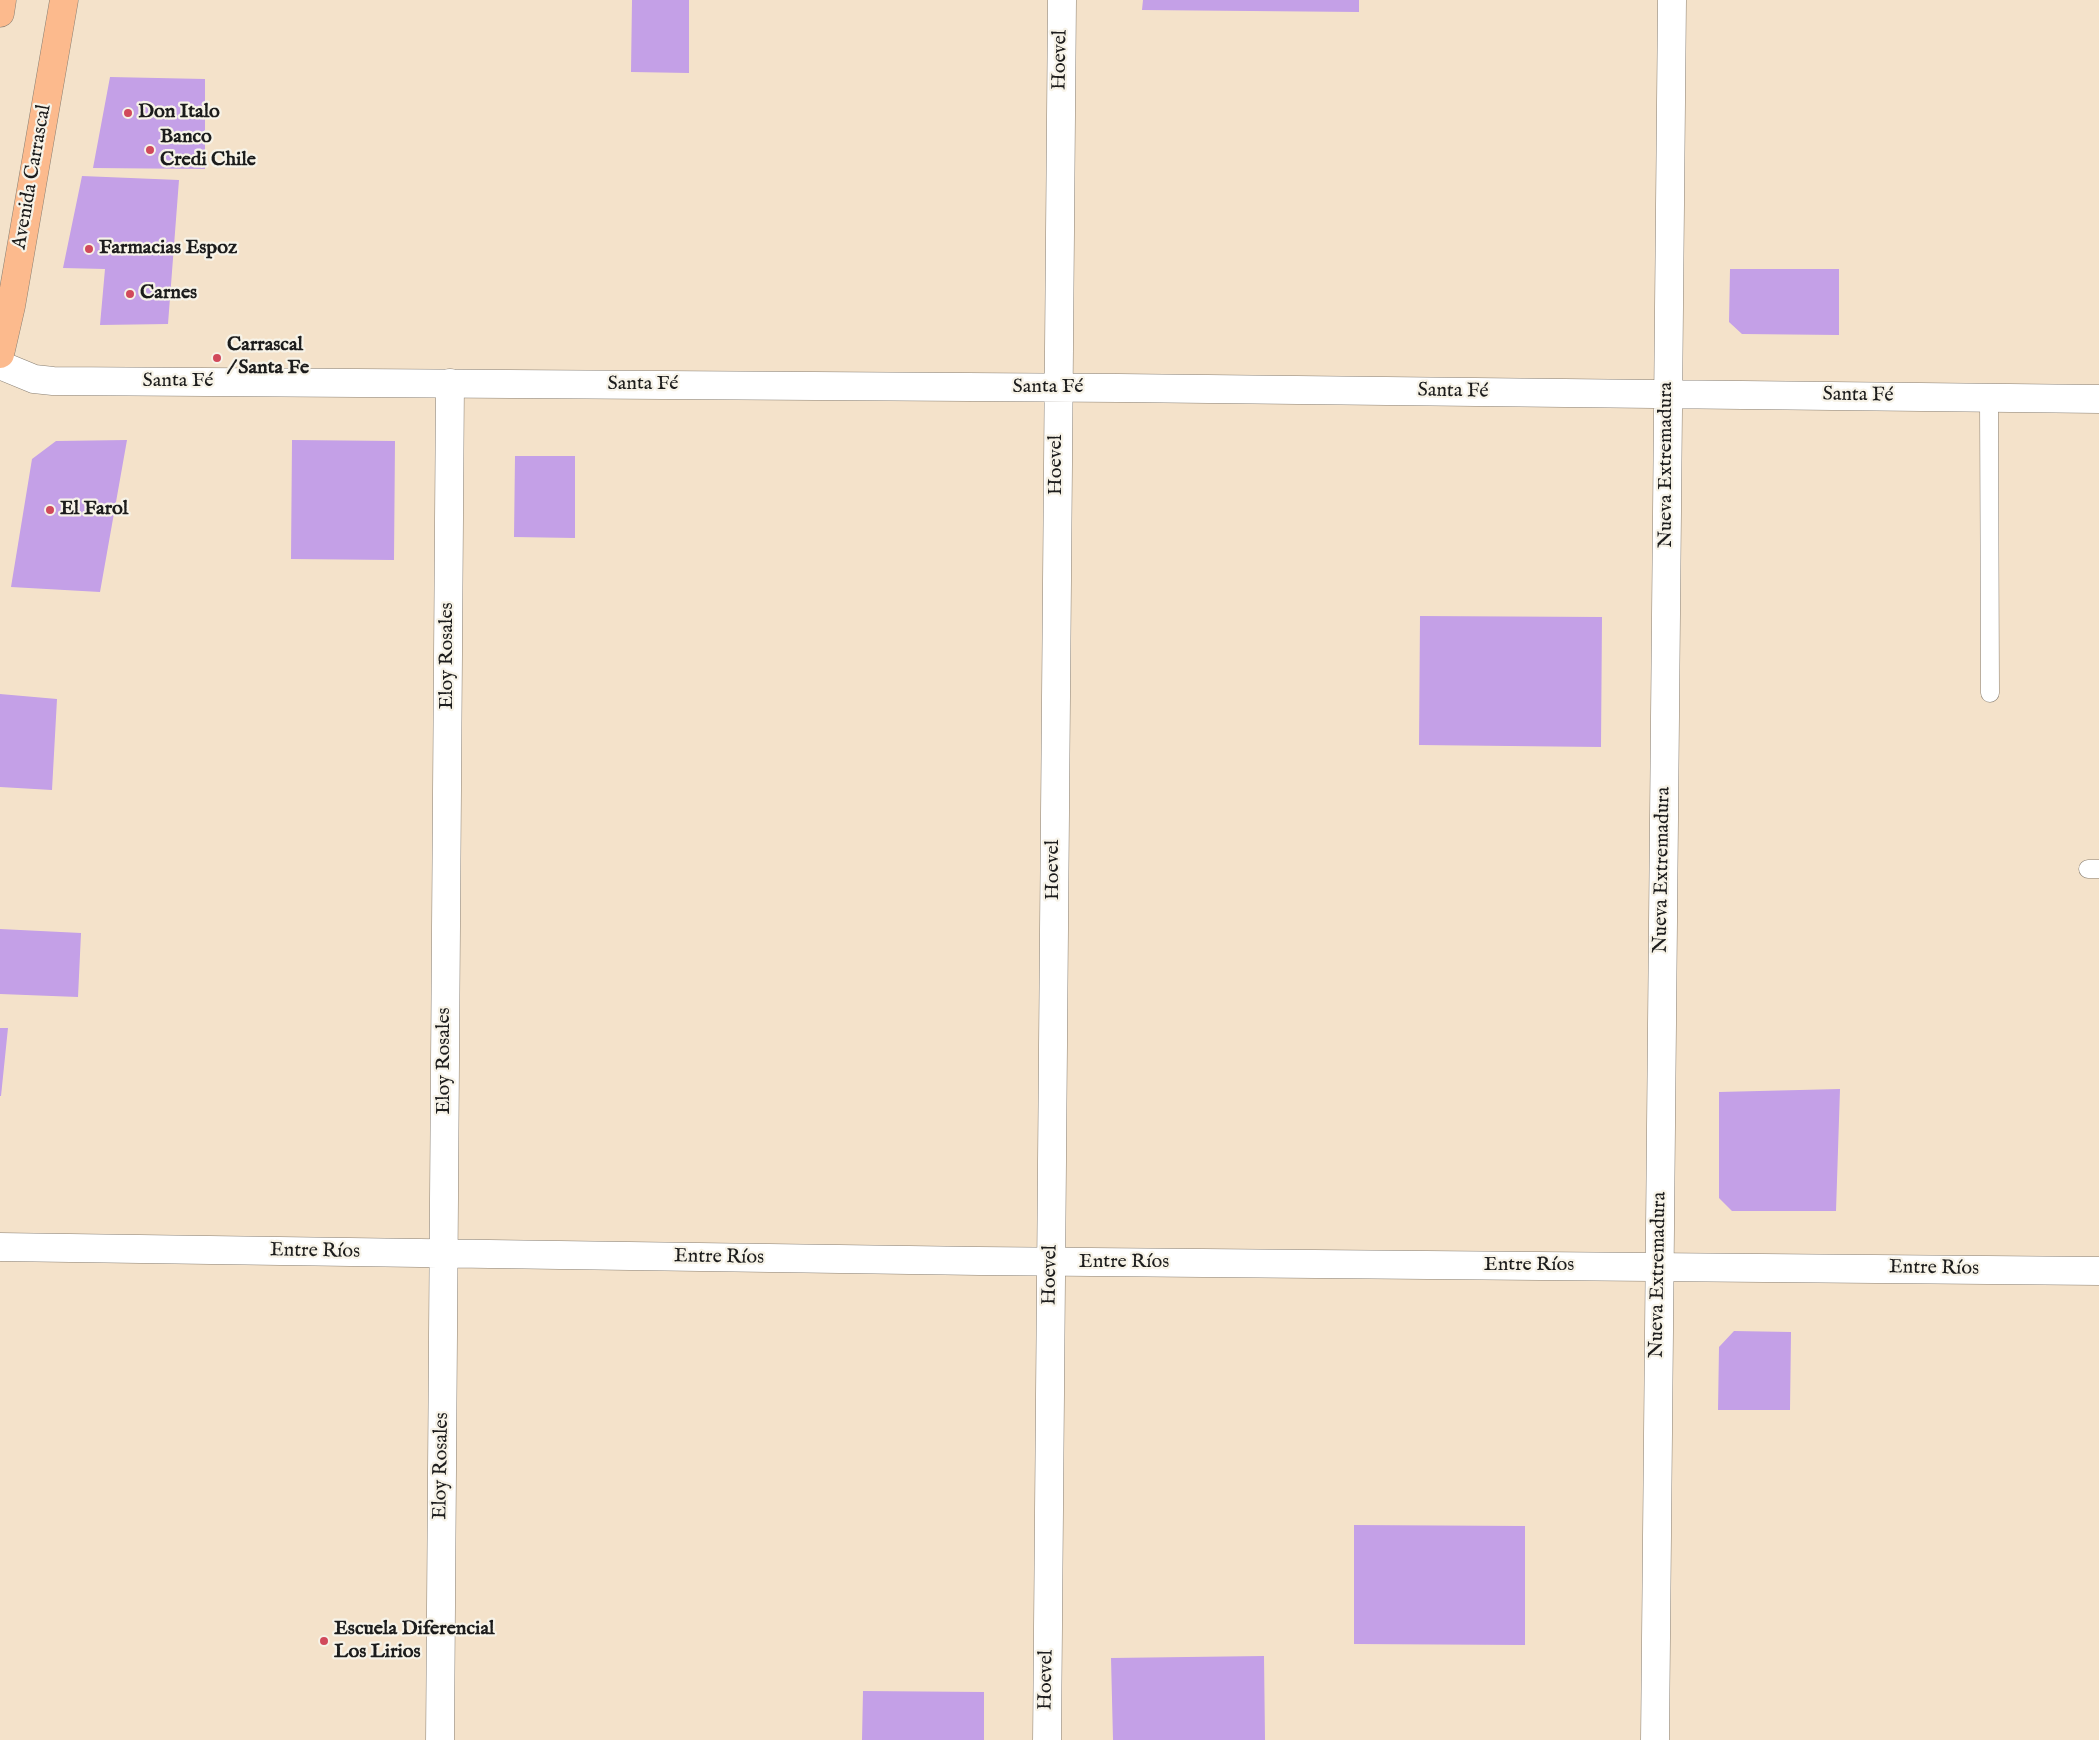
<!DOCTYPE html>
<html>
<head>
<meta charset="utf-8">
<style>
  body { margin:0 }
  canvas { display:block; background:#f4e2ca }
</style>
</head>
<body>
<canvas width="2099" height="1740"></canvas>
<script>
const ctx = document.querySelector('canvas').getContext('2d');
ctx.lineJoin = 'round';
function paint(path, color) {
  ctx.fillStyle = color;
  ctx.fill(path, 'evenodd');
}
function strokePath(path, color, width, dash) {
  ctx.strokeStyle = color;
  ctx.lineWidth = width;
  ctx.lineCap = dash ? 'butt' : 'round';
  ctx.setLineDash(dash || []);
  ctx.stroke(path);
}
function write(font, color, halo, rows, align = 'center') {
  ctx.font = font + ' "IM FELL English",serif';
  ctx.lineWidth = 4.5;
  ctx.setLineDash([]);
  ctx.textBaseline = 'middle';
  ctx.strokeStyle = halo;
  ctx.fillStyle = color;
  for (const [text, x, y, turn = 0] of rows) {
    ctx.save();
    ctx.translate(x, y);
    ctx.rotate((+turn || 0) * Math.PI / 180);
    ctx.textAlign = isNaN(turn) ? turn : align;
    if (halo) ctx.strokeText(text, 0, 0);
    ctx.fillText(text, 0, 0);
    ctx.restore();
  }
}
const building = new Path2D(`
  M632,0H689V73L631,72Z
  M1143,0H1359V12L1142,10Z
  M110,77L205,79V169L93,168Z
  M82,176L179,180L168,324L100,325L105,269L63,268Z
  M1730,269H1839V335L1742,334L1729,322Z
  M127,440L100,592L11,587L32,459L56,441Z
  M292,440L395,441L394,560L291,559Z
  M515,456H575V538L514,537Z
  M1420,616L1602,617L1601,747L1419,745Z
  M0,694L57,699L52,790L0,787Z
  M0,929L81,933L78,997L0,994Z
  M0,1028H8L1,1096H0Z
  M1840,1089L1836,1211H1732L1719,1198V1092Z
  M1734,1331L1791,1332L1790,1410H1718L1719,1347Z
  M1354,1525L1525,1526V1645L1354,1644Z
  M1264,1656L1265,1740H1113L1111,1658Z
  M863,1691L984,1692V1740H862Z`);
const service = new Path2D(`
  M1989,397L1990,693
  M2088,869H2099`);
const minor = new Path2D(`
  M0,1247L979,1261L2099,1271
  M440,1740L450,383`);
const tertiary = new Path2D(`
  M0,365L34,379L53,381L1119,388L2099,399
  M1047,1740L1062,0
  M1655,1740L1672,0`);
const primary = new Path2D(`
  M0,13L2,0
  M0,354L11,306L64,0`);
const markers = [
  [128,113,5,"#d1495b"],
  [150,150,5,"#d1495b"],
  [89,249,5,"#d1495b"],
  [130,294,5,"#d1495b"],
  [217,358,5,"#d1495b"],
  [50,510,5,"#d1495b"],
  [324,1641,5,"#d1495b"]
];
const streetNames = [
  ["Hoevel",1061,60,-89],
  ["Avenida Carrascal",33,177,-80],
  ["Santa Fé",178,382],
  ["Santa Fé",643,385],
  ["Santa Fé",1048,388],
  ["Santa Fé",1453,392,1],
  ["Santa Fé",1858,396,1],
  ["Hoevel",1057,465,-90],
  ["Nueva Extremadura",1667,465,-90],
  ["Eloy Rosales",448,656,-90],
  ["Hoevel",1054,870,-90],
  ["Nueva Extremadura",1663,870,-89],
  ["Eloy Rosales",445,1061,-90],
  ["Entre Ríos",315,1252,1],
  ["Entre Ríos",719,1258,1],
  ["Entre Ríos",1124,1263],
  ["Entre Ríos",1529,1266],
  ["Entre Ríos",1934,1269,1],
  ["Hoevel",1051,1275,-89],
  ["Nueva Extremadura",1659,1275,-89],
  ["Eloy Rosales",442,1466,-89],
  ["Hoevel",1047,1680,-89]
];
const poiNames = [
  ["Don Italo",138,113],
  ["Banco",160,138],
  ["Credi Chile",160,161],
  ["Farmacias Espoz",99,249],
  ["Carnes",140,294],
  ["Carrascal",227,346],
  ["/ Santa Fe",227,369],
  ["El Farol",60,510],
  ["Escuela Diferencial",334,1630],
  ["Los Lirios",334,1653]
];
paint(building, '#c4a0e7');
strokePath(service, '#887f73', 19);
strokePath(minor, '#887f73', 29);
strokePath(tertiary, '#887f73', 29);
strokePath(primary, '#887f73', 29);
strokePath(service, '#fff', 18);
strokePath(minor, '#fff', 28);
strokePath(tertiary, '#fff', 28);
strokePath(primary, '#fcba8d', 28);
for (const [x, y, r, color] of markers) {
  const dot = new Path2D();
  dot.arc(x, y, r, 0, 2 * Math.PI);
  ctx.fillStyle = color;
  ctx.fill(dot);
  strokePath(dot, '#f7f3e8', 2);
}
write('20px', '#1c1c1c', '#f7f3e8', streetNames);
write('bold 20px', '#1c1c1c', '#f7f3e8', poiNames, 'left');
</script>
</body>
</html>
